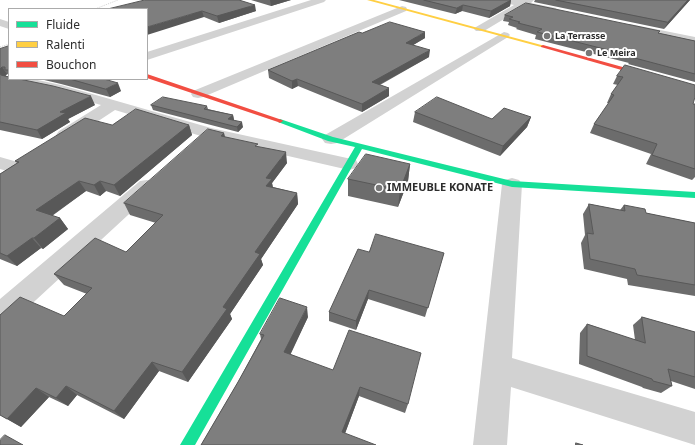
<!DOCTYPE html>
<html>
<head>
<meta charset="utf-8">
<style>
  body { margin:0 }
  #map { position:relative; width:695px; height:445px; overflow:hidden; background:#fff; font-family:"Noto Sans",sans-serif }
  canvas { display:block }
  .legend { position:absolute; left:8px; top:8px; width:140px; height:72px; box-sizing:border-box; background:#fff; border:1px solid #ababab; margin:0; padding:5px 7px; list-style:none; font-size:12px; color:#2d2d2d }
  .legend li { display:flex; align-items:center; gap:8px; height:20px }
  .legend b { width:20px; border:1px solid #ababab }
</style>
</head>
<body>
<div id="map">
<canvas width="695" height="445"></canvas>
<ul class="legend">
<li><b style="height:5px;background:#16e098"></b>Fluide</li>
<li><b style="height:5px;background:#ffcf43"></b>Ralenti</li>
<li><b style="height:5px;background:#f24e42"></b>Bouchon</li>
</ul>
</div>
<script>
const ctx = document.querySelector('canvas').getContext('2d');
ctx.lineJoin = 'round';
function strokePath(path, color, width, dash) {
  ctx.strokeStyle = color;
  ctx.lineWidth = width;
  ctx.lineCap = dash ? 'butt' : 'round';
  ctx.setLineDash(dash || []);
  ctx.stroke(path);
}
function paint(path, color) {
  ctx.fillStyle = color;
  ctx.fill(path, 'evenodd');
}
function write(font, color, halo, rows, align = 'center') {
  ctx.font = font + ' "Noto Sans",sans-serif';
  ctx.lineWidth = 4;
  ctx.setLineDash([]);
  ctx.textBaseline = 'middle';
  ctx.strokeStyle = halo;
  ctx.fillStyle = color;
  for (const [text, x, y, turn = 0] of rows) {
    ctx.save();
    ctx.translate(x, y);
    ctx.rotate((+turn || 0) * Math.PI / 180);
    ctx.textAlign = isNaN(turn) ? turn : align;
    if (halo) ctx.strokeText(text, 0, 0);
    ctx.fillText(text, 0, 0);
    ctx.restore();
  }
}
const path = new Path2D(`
  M95,9L118,0
  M0,47L9,44`);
const street = new Path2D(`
  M311,0H326L324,2L147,60V52Z
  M499,0H534L531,3L556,8L557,10L552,13L524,7L484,31H476L474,29L476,27L514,5L501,2Z
  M402,6L406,7L407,9L406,11L203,97L198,98L193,97L191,94L193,91Z
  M0,19L9,22V29L0,26Z
  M630,24L695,37V45L626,29L624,27L626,25Z
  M504,32L508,33L510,35L508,37L337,143L331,144L325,143L322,139L325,135Z
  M7,76H9V79H33L61,85L211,128L356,160L358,164L356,168L349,170L201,136L115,110L71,139L65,140L59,139L56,135L59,131L101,105L58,93L7,82L5,79Z
  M0,157L21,163L23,167L21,171L14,173L0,169Z
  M512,178L519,180L522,184L512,358L695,412V445L511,387L507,445H473L502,184L505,180Z
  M147,180L154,181L157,186L154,191L10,324L0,328V299L140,181Z`);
const fast = new Path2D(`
  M280,119L333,137L512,181L695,192V198L512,187L362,149L195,445H180L355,147L328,141L278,122V120Z`);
const slow = new Path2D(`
  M367,0H374L545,46L541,47Z`);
const jam = new Path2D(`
  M543,45L695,87V91L541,47V46Z
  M147,74L282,120L283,121L280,123L278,122L147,78Z`);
const wall = new Path2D(`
  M143,0H239L256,11L219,23L204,17Z
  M251,0H291L271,6Z
  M399,0H511L510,6L489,18L462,11L455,14Z
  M535,0H690L664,29L534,2Z
  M505,15L660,31L658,33L695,41V82L628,64L629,63L535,39L536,35L516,29L517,28L508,25L509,22L503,21Z
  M362,33L425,38L413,45L429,57L380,85L389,96L362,112L298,86L292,89L269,78L268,70Z
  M9,46V75L7,74L5,76L95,105L68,119L70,122L42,139L0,130V49Z
  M625,65L693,104H695V177L692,180L646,164L651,154L590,133L594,124L609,103H607L611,94L618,85L613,84L617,76Z
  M40,79H104L121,91L110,97L61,84Z
  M151,105L207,106L208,109L233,115L234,120L233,121L243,127L238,132L153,110Z
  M415,112L492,119L531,117L527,127L500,156L413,122Z
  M112,125H189L192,135L120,196L106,191L100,196L86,191L52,216L60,218L68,229L43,249L41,248L17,266L0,259V174L17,163L15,161Z
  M225,137L258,147L287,163L272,183L273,187L297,193L298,204L261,259L263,265L230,314L232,319L188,382L159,371L124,419L77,395L68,406L49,397L21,427L0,415V315L64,316L87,294L64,285L54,274L126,252L156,223L130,215L124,203Z
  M410,164L408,181L398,207L348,196V179Z
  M589,204L620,210L624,205L646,213L695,223V296L628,285L627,279L584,269L581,243L585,235L583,214Z
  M369,252L444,253L425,317L368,299L356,330L329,321V312Z
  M308,317L290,354L408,404L405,413L359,396L345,433L201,445L238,382L261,339L260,334Z
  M642,317L695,332V389L671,381L672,386L661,393L643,388L642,387L579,364L580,333L587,324L635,340L633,325Z`);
const shadedWall = new Path2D(`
  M270,0H291L271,6Z
  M511,0L510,6L489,18L491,11Z
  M688,0H690L664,29L668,22Z
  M255,5L256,11L219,23L217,16Z
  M463,5L462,11L455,14L457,8Z
  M202,11L204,17L147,35V27Z
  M425,32V38L405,50L406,43Z
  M430,50L429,57L371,89L372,82Z
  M2,67L7,74L4,78L0,73V69Z
  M297,79L298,86L292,89V81Z
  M118,83L121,91L110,97L106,89Z
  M389,88V96L362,112V104Z
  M91,96L95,105L68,119L70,122L42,139L37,130L60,112Z
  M233,115L234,120L229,124L228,119Z
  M531,117L527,127L500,156L503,146Z
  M242,122L243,127L238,132L237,127Z
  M189,125L192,135L120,196L114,185Z
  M224,133L227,143L221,136Z
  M286,152L287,163L272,183L273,190L266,186V178Z
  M410,164L408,181L398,207L400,190Z
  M79,181L86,191L44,221L36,210Z
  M100,181L106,191L100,196L94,185Z
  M297,193L298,204L261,259L263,265L230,314L232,319L188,382L182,372L223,307L255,252Z
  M60,218L68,229L43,249L34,238Z
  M32,238L41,248L17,266L7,256Z
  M369,290L368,299L356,330V321Z
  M307,307L308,317L287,362L284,352Z
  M152,362L159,371L124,419L114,411Z
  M66,386L77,395L68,406L56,398Z
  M360,387L359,396L343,439L342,432Z
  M36,388L49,397L21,427L7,419Z`);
const building = new Path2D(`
  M145,0H239L255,5L217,16L202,11L147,27V9H108Z
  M424,0H511L491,11L463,5L457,8Z
  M556,0H688L668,22Z
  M526,3L660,31L658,33L695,41V74L631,57L632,56L537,32L542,29L518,23L520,22L509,19L513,17L505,15Z
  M390,22L425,32L406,43L430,50L372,82L389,88L362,104L297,79L292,81L268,70L359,32L362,33Z
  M9,46V70H5V67H2L0,69V49Z
  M625,65L695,85V97L693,104H695V169L652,155L657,144L594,124L614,95L611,94L623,77L617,76Z
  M0,73L1,75L9,77V79H19L53,86L91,96L60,112L66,113L37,130L0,122Z
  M70,79H104L118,83L106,89Z
  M163,97L207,106L204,109L233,115L228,119L242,122L237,127L151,105Z
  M437,97L492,119L504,108L531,117L503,146L415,112Z
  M136,109L189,125L114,185L100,181L94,185L79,181L36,210L60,218L34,238H32L7,256L0,253V174L19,162L15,161L85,118L112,125Z
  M208,129L224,133L221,136L258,144L255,146L286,152L266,178L272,179L266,186L297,193L255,252L260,254L223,307L227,309L182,372L152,362L114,411L66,386L56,398L36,388L7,419L0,415V315L20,297L64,316L92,288L54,274L95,238L126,252L163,215L124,203Z
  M366,154L410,164L400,190L348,179Z
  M589,204L625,211L624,205L645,209L646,213L695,223V285L637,275L635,269L590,259L587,233L593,234Z
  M376,234L444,253L428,308L369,290L356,321L329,312L358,249L369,252Z
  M280,298L307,307L284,352L333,370L349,330L421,353L408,404L360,387L342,432L376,445H201L238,382L264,335L260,334Z
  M642,317L695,332V377L668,369L672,386L653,381L652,379L587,356V324L645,343Z
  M5,435L23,445H0V440Z
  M576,443L583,445H576Z`);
const markers = [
  [547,36,4,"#767676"],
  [589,53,4,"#767676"],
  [379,188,4,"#767676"]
];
const farPoinames = [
  ["La Terrasse",555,36],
  ["Le Meira",597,53]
];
const poiNames = [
  ["IMMEUBLE KONATE",387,188]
];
strokePath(path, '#d2d2d2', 1, [1, 1]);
paint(street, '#d2d2d2');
paint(fast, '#16e098');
paint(slow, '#ffcf43');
paint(jam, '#f24e42');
paint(wall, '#6c6c6c');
paint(shadedWall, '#585858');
paint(building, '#7e7e7e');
strokePath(building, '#585858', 1);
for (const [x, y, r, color] of markers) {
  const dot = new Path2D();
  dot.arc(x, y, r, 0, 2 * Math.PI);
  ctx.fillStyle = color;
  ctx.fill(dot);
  strokePath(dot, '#fff', 1.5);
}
write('bold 9px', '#2d2d2d', '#fff', farPoinames, 'left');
write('bold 11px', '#2d2d2d', '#fff', poiNames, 'left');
</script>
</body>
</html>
